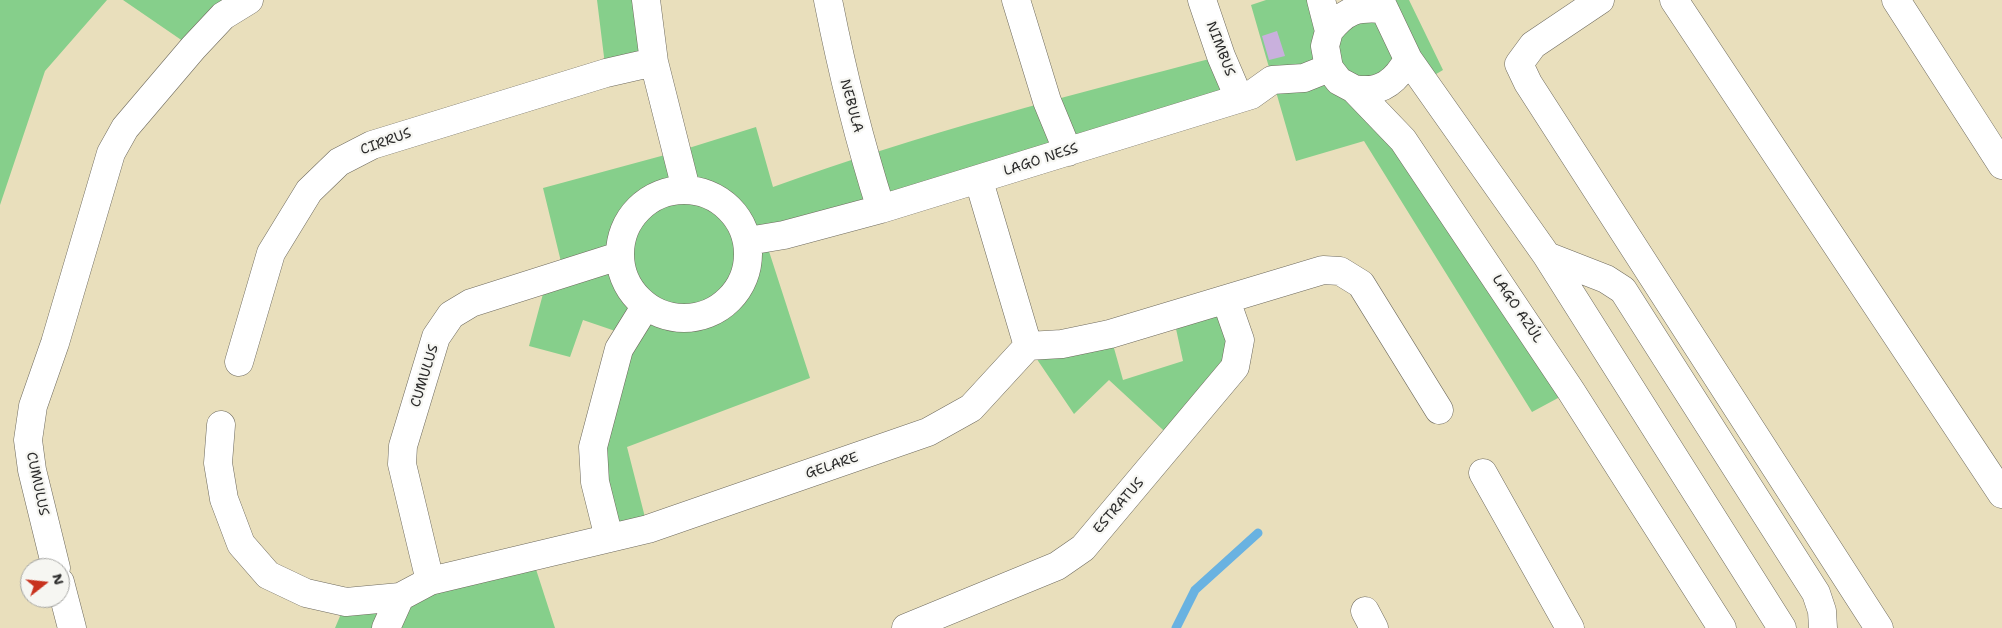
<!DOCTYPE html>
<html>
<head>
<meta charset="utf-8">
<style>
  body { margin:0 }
  #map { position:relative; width:2002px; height:628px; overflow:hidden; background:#e9dfbc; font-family:"Shantell Sans",sans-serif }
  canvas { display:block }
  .north { position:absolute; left:20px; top:558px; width:50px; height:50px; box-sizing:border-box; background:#f6f6f2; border:1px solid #a5a5a2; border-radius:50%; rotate:74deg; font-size:14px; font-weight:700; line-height:20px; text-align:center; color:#2b2b2b }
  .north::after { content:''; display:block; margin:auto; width:18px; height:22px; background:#c8321e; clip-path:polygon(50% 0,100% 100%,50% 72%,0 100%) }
</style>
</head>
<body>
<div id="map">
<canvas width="2002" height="628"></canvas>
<div class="north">N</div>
</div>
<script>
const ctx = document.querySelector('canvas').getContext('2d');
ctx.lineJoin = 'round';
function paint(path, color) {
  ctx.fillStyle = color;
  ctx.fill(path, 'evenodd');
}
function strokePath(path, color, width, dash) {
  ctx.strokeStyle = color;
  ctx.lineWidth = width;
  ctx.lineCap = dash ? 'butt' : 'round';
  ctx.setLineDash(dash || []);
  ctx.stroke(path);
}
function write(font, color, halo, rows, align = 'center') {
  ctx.font = font + ' "Shantell Sans",sans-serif';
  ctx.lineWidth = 4.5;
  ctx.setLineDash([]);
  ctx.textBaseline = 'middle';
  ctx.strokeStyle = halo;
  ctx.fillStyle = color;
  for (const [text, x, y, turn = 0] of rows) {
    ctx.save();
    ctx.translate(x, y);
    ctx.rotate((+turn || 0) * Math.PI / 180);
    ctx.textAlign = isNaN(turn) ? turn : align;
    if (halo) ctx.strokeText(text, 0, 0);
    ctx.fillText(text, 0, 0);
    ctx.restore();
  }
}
const green = new Path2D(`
  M0,0H107L45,71L0,205Z
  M123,0H249L193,48Z
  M597,0H646L654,62L606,73Z
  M1266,0H1321L1329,30L1367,8L1408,59L1365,91L1571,391L1532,412L1364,141L1296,161L1251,5Z
  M1383,0H1409L1443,70L1426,80Z
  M1221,56L1239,98L765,239L810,378L627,447L648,529L609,538L595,482L627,335L583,320L570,357L529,346L547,279L564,274L543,188L676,152L756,127L773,187C920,134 1070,95 1221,56Z
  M1226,300L1240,340L1175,441L1109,380L1074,414L1028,346L1110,334L1123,380L1183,361L1173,315Z
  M532,557L555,628H335L346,602Z`);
const stream = new Path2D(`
  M1176,628L1195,590L1258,533`);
const building = new Path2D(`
  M1277,31L1285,56L1269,60L1262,36Z`);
const minor = new Path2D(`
  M646,0L654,62L686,189
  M828,0C842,71 859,140 881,209
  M1016,0L1047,101L1068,152
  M1202,0L1221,56L1239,98
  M1321,0L1329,31L1325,46L1329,68L1339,81L1354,89L1403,140L1571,391L1722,628
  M1380,0L1408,59L1547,256L1782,628
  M1600,0L1533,45L1519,64L1528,83L1879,628
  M1674,0L2002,494
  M1896,0L2002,165
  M1329,31C1346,10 1356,7 1383,9
  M1354,89C1380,94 1396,82 1408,59
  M979,181L1028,346
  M620 254a64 64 0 1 1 128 0a64 64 0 1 1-128 0Z
  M748,241L784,235L881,209L1251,95L1272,80L1304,78L1329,68
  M1547,256L1606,279L1623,290L1816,593L1822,611L1823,628
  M1028,346L1062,344L1110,334L1323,270L1340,271L1361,284L1439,410
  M239,362L271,253L309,191L339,162L372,145L606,73L654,62
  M221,425L218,463L224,499L241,544L268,575L306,593L346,602L400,597
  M1483,473L1570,628
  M609,538L595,482L593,447L619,349L645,307
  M56,568L32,470L28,440L33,406L55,343L111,153L125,128L193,48L223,16L249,0
  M430,581L402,464L403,446L436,337L451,315L471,303L619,256
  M60,582L72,628
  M1365,611L1374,628
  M386,628L400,597L430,581L648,529L928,432L971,408L1028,346
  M906,628L1057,566L1083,548L1235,367L1240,340L1226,300`);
const streetNames = [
  ["NIMBUS",1220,49,69],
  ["NEBULA",851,106,75],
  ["CIRRUS",386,142,-20],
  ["LAGO NESS",1041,160,-18],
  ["LAGO AZÚL",1517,309,56],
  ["CUMULUS",425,376,-73],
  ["GELARE",832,466,-19],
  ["CUMULUS",37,484,78],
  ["ESTRATUS",1119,506,-49]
];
paint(green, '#86cf8b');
strokePath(stream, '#69b2e1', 9);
paint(building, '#c9b0dd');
strokePath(minor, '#6e6a5e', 29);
strokePath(minor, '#fff', 28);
write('14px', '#2b2b2b', '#f6f6f2', streetNames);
</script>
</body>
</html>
